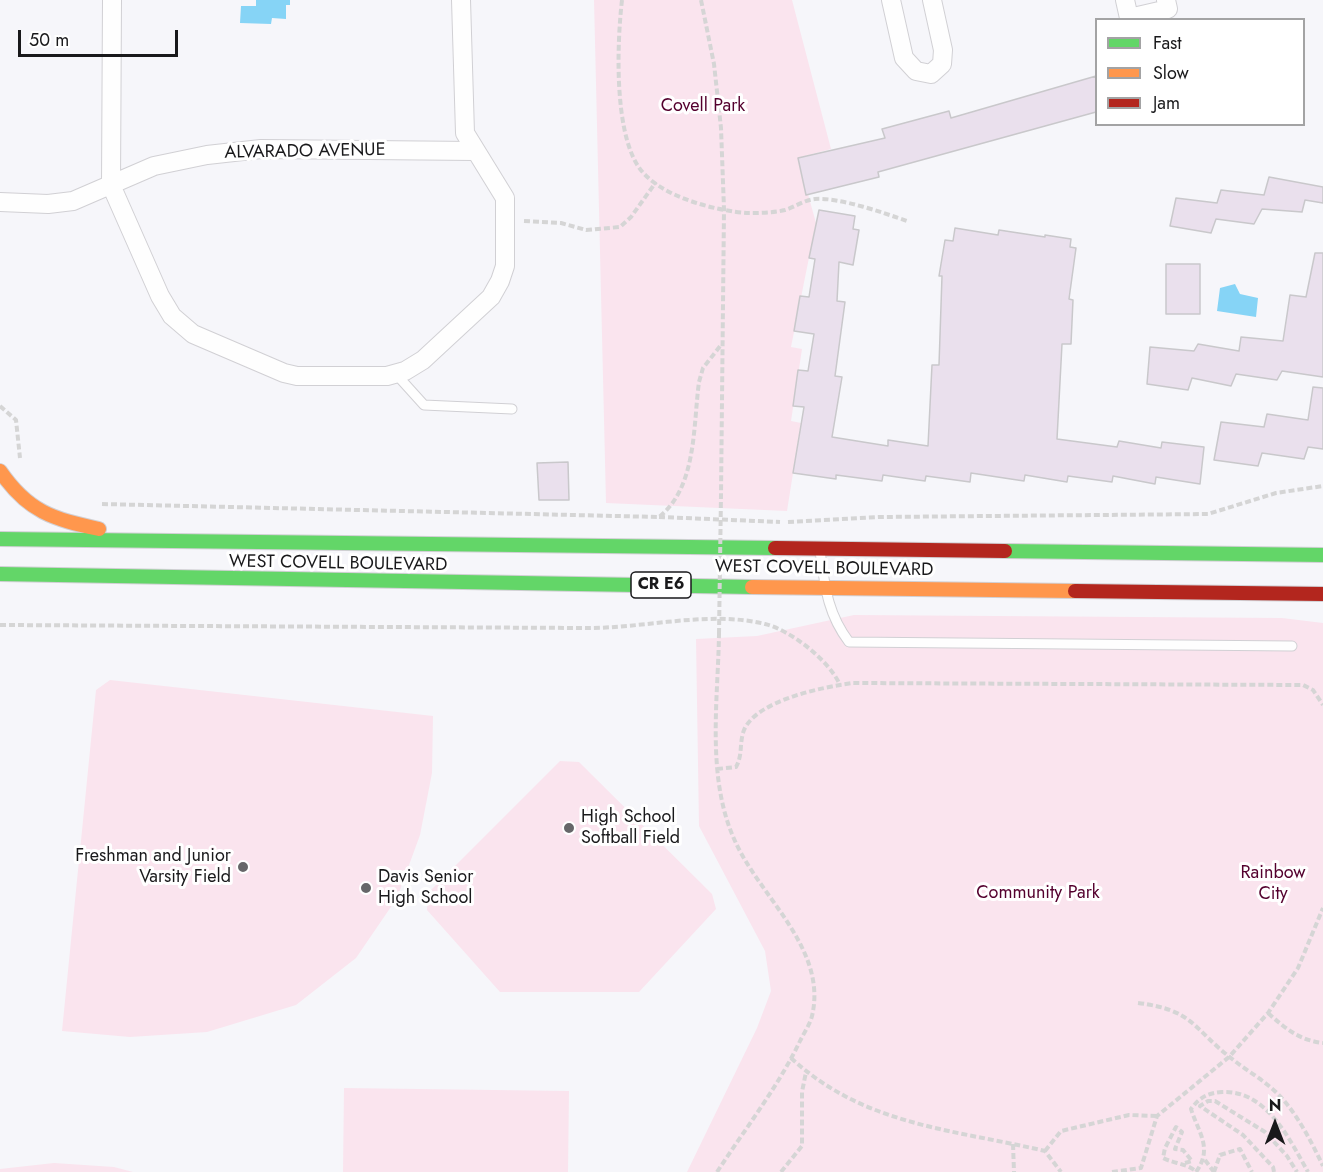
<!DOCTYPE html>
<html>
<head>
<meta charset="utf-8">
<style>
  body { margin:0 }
  #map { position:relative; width:1323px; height:1172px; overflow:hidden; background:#f6f6fa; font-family:Jost,sans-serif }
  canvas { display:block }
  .legend { position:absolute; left:1095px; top:18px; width:210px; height:108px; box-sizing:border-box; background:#fff; border:2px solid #a3a3a4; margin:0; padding:8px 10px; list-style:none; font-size:18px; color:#19191b }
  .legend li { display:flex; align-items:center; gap:12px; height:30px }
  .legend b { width:30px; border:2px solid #a3a3a4 }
  .north { position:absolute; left:1245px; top:1094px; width:60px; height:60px; -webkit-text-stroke:4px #fff; paint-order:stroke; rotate:0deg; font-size:16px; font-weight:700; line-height:24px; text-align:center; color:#19191b }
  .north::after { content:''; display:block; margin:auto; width:21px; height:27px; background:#19191b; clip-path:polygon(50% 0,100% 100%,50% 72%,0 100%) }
  .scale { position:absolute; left:18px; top:30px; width:160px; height:27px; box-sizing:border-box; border:3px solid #19191b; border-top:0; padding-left:8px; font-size:18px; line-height:21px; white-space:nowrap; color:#19191b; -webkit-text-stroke:4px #fff; paint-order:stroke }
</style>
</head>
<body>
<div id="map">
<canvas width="1323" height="1172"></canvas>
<ul class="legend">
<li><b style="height:8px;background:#63d668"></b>Fast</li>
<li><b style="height:8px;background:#ff974d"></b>Slow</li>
<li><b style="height:8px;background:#b3261e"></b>Jam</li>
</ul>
<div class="north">N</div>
<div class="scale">50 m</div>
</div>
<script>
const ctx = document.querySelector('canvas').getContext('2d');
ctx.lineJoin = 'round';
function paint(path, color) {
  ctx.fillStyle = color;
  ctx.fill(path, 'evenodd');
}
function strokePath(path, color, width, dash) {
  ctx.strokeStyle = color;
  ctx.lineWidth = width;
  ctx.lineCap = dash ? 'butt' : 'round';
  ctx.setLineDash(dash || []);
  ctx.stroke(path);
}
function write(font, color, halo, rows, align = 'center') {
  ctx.font = font + ' Jost,sans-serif';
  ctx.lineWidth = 6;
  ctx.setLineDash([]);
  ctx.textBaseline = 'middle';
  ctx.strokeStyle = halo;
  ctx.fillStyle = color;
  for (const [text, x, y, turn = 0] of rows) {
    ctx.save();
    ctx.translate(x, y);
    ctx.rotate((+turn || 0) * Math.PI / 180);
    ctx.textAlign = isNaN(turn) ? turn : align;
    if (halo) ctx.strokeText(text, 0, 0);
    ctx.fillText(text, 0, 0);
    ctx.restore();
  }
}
const green = new Path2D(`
  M594,0H792L831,149L798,158L816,223L791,347L802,349L791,421L801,423L787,511L606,503Z
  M854,615L1282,618L1323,623V1172H687L757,1028L771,991L765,951L699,826L696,639L757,636Z
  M110,680L433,716L432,773L420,835L397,898L356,958L296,1005L207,1032L130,1037L62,1031L96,690Z
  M560,761L579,762L712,894L716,909L639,992H500L427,910L428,893Z
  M344,1088L569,1091L568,1172H343Z
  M54,1163L114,1167L133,1172H0V1169Z`);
const water = new Path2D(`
  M256,0H290V5H286V19L272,18L271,24L240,23L241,6H256Z
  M1235,284L1240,294L1258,298L1256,317L1217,311L1220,288Z`);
const building = new Path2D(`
  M1096,76V112L878,172L879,177L806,195L798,158L885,138L882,129L949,111L951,118Z
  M1269,177L1323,187V203L1305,200L1302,212L1262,209L1254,224L1216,219L1211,233L1170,226L1176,198L1217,203L1221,190L1264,195Z
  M819,210L855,216L853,229L859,230L853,265L839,262L837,301L845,302L835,376L842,377L832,437L888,446V440L928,446L932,365H939L942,276H939L945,240L953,241L955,228L998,235L999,230L1045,237V235L1071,239L1070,247L1076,248L1069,299L1073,300L1071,344H1062L1057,439L1117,447L1119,441L1161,448L1162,442L1204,447L1200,484L1156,477L1155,484L1113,476L1112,482L1068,476L1067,482L1025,475L1024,481L971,473L970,482L926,476L925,481L883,475L882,481L836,475V479L793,473L804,407L793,406L798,370L808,371L814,334L794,331L800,296L809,297L815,259L809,258Z
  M1315,253H1323V377L1282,371L1277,380L1236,374L1231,386L1192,378L1188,390L1147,384L1150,347L1194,351L1198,344L1239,351L1241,337L1283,341L1290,295L1306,297Z
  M1166,264H1200V314H1166Z
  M1313,387L1323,388V449L1308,447L1304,459L1262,453L1258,466L1214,460L1221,422L1264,427L1267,414L1308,420Z
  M568,462L569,500H539L537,463Z`);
const path = new Path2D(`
  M622,0C617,43 614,129 638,166C657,196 715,211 748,213C760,213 773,213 785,210C795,207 804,200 815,199C839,197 884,213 907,221
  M701,0L714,64L721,128L724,209L721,495
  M524,221L561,223L586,230L620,227L631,217L656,182
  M0,406L16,420L20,458
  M102,504L659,517C697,487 693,426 699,382L703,368L721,345
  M659,517L780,522
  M788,522L880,517L1208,514L1276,493L1323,486
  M0,625C195,626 389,627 584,628C641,629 709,610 765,624C790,630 829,660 840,685
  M717,769L736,767C743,755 739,743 744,730C757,700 823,687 853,683L1303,685L1313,690L1323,705
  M1138,1003C1194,1010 1192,1028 1231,1058C1243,1068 1257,1076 1269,1086C1293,1105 1310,1139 1323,1166
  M1268,1013C1286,1029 1299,1040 1323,1043
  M791,1058C865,1126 952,1129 1045,1151L1061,1172
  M1013,1144L1014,1172
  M1045,1151L1061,1131L1129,1115L1157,1116
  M1205,1160L1214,1172
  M1185,1163L1192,1161L1183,1150L1175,1149L1182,1132L1176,1127L1165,1148L1163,1158C1175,1164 1186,1163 1197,1172
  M717,1172C745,1129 778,1087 800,1041C804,1033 810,1024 812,1016C828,949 760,897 735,841C706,778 718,701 719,634
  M781,1172L802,1146V1092L806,1072
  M1112,1172L1141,1168L1157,1116L1229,1057L1268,1013L1298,968L1323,908
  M1196,1172C1213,1148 1199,1134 1191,1109C1199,1098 1207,1093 1222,1092C1266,1090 1289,1138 1308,1172
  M1214,1172L1220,1155L1240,1149L1252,1172
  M1274,1172L1273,1167L1243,1135L1200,1106L1208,1101H1215L1265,1132L1287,1156L1297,1172`);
const lane = new Path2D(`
  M396,374L424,405L512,409
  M820,551C825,586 827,613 849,642L1292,646`);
const street = new Path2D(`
  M112,0L111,185L160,296L172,316L193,334L284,373L297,376H387L405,371L423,360L491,297L500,281L505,266V198L465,133L461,0
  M891,0L904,58L916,71L931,74L942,64L943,50L932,0
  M1125,0L1129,18L1168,9L1166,0
  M0,202L48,204L73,201L154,166L207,155L261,149L475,151`);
const fast = new Path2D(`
  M0,539L775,548
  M1005,551L1323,555
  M0,574L752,587`);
const slow = new Path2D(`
  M0,471C28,512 53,519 99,529
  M752,587L1075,591`);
const jam = new Path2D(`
  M775,548L1005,551
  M1075,591L1323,594`);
const pathBridge = new Path2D(`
  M719,634L721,495`);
const markers = [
  [569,828,6,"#666669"],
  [243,867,6,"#666669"],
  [366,888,6,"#666669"]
];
const shields = [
  [661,585,60]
];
const shieldNames = [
  ["CR E6",661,585]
];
const parkNames = [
  ["Covell Park",703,107],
  ["Rainbow",1273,874],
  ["City",1273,895],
  ["Community Park",1038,894]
];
const streetNames = [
  ["ALVARADO AVENUE",305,152,-1],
  ["WEST COVELL BOULEVARD",338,564,1],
  ["WEST COVELL BOULEVARD",824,569,1]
];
const poiNames = [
  ["High School",581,818],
  ["Softball Field",581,839],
  ["Freshman and Junior",231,857,"right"],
  ["Varsity Field",231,878,"right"],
  ["Davis Senior",378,878],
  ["High School",378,899]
];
paint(green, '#fae4ee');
paint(water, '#86d4f6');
paint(building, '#eae0ed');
strokePath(building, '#c9c8cb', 1.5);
strokePath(lane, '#d1d0d4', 11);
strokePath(street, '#d1d0d4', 20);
strokePath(fast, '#d1d0d4', 16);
strokePath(slow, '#d1d0d4', 16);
strokePath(jam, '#d1d0d4', 16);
strokePath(path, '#d5d5d5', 4, [6, 3]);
strokePath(lane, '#fefefe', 9);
strokePath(street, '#fefefe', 18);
strokePath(fast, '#63d668', 14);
strokePath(slow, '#ff974d', 14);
strokePath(jam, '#b3261e', 14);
strokePath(pathBridge, '#d5d5d5', 4, [6, 3]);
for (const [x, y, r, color] of markers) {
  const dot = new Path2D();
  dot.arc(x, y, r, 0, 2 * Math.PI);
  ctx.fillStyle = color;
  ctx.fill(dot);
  strokePath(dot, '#fff', 2);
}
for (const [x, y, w] of shields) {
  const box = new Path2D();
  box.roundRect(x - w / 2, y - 13, w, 26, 4.5);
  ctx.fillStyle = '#fff';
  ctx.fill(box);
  strokePath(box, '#19191b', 1.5);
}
write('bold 16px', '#19191b', null, shieldNames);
write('18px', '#54002e', '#fff', parkNames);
write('18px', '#19191b', '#fff', streetNames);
write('18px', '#19191b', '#fff', poiNames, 'left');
</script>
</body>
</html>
